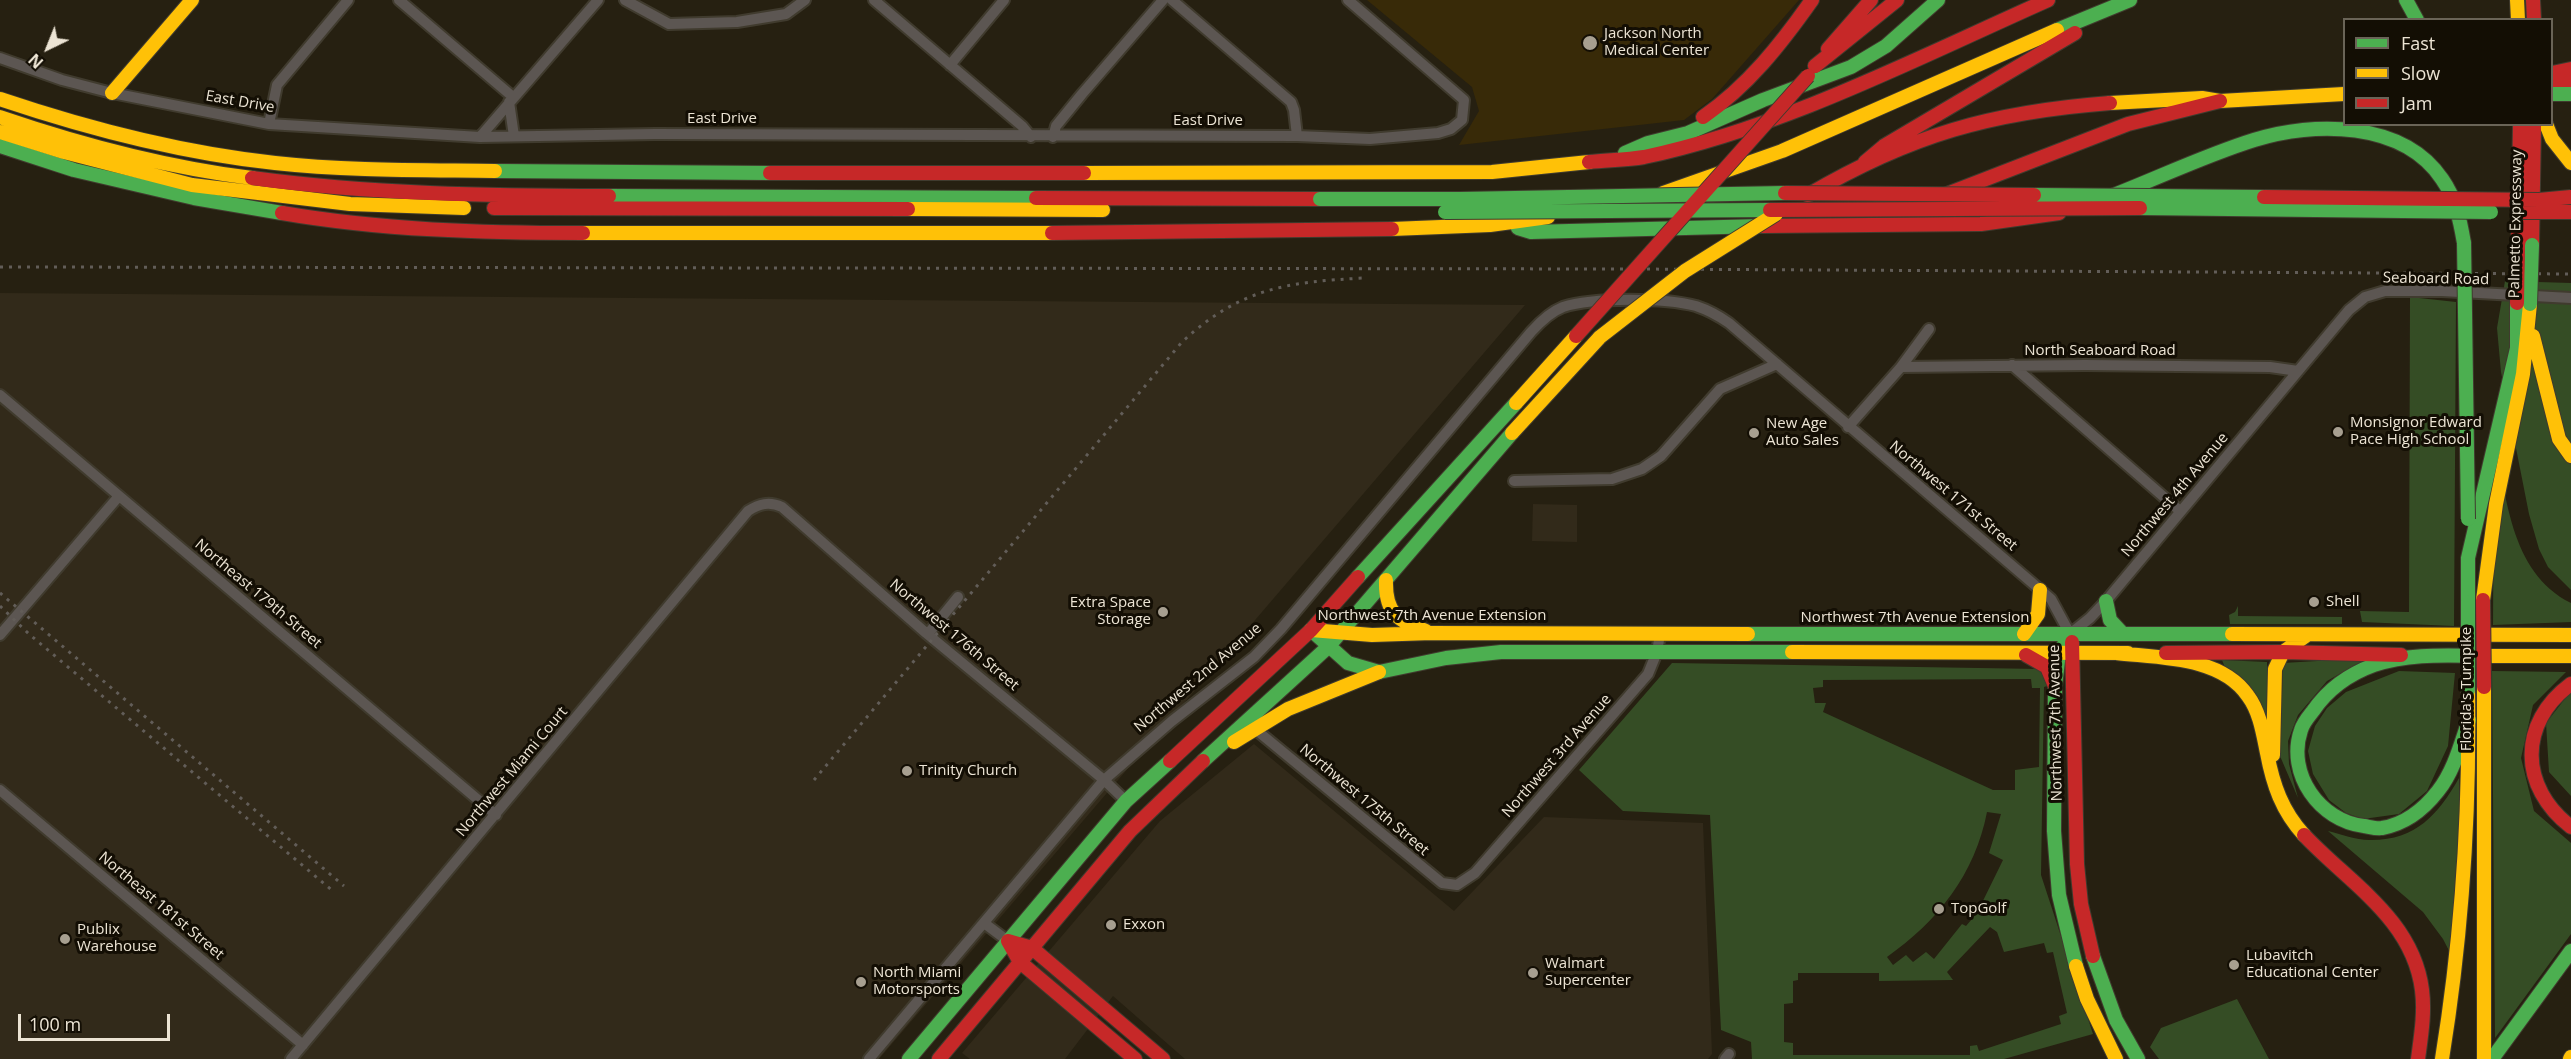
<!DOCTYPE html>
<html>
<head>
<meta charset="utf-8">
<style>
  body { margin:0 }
  #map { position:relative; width:2571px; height:1059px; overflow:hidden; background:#262011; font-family:"Open Sans",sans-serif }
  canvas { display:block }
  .legend { position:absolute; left:2343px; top:18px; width:210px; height:108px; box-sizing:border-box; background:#130e04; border:2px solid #6a6457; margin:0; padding:8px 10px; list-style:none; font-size:18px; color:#ece4d4 }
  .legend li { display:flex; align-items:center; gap:12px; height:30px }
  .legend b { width:30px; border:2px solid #6a6457 }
  .north { position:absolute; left:18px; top:18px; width:60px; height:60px; -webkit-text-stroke:4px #130e04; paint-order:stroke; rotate:223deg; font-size:16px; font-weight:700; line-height:24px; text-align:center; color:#ece4d4 }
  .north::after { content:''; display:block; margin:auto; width:21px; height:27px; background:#ece4d4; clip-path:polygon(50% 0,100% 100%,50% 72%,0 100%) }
  .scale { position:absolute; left:18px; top:1014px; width:152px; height:27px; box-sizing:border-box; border:3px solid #ece4d4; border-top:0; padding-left:8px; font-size:18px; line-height:21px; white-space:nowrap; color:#ece4d4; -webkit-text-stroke:4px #130e04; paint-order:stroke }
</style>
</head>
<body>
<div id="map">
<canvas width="2571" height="1059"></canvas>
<ul class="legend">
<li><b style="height:8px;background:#4caf50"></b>Fast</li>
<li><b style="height:8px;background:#ffc107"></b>Slow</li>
<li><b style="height:8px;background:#c62828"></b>Jam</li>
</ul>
<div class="north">N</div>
<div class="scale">100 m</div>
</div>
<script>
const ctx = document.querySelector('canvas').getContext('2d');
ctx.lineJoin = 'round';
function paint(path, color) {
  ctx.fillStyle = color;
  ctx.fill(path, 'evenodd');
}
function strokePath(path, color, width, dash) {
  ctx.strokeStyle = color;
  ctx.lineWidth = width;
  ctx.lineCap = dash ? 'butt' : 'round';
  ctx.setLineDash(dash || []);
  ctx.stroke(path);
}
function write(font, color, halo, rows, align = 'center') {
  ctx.font = font + ' "Open Sans",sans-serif';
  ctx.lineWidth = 6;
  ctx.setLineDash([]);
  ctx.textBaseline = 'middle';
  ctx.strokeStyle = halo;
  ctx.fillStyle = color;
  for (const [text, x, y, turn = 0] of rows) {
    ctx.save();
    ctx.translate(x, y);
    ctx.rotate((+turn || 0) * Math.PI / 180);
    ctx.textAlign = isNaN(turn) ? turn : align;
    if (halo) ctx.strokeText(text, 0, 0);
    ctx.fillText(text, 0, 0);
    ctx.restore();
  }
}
const commercial = new Path2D(`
  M0,293L1525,305L879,1059H0Z
  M1533,504L1577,505V542L1532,541Z
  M1254,744L1454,911L1544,817L1703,823L1712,1054L1708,1059H1185L1113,996L1065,1059H970L962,1053L1160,821Z`);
const built = new Path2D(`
  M1367,0H1799L1712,99L1684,120L1459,145L1479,111L1472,87Z`);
const green = new Path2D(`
  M2505,281L2571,283V590L2548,567L2539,549L2529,514L2501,372L2497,328Z
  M2410,297L2456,302L2454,626L2362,622L2360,611L2409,612Z
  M2494,433C2506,493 2509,572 2571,603V622L2493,625Z
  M2238,606V616L2342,617V624H2230L2229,615L2235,612Z
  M2368,658L2327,681L2298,715L2288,741L2289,764L2298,798L2280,756L2283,663Z
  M2222,660L2267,662L2268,731L2224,665Z
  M1672,663L2040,669L2047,686L2044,687L2041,875L2093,1034L2004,1059H1752L1751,1042L1721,1030L1710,815L1623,811L1579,770ZM2031,679L2032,688H2040L2039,767L2015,770V790H1993L1823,712L1826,703H1815L1813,688L1823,687V680ZM1987,812L2001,814L1989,853L2003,860L1977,913L1966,926L1962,924L1934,959L1926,952L1913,962L1906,955L1893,965L1887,957C1938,921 1975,874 1987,812ZM1990,927L1997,932L2004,952L2044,943L2047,953L2053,952L2067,1013L2059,1016L2061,1024L1979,1051L1977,1045L1970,1046V1055H1793V1043L1784,1042V1004L1793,1003V981L1798,980V973H1879V981L1953,980L1947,972Z
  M2399,671L2455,673L2448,746L2427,791L2399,814L2363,819L2346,813L2329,800L2313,774L2308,751L2315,726L2327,708L2346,692Z
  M2492,671L2566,672L2533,705L2521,758L2534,811L2571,843V934L2495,1038Z
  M2571,691V796L2549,772L2546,723Z
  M2459,778L2460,972L2443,939L2423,912L2328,831C2341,834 2356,840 2369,840C2415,841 2438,815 2459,778Z
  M2237,999L2269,1059H2159L2150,1047L2161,1028Z`);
const street = new Path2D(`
  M399,0L513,97
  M625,0L669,24L737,22L786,14L805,0
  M874,0L1022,126L1031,137
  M1172,0L1291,102L1294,110L1297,136
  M0,58L62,80L112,93L269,124L480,137L655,134L1297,136L1370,139L1438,133L1451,129L1462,120L1464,100L1348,0
  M950,65L1004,0
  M509,102L514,136
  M269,124L277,85L348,0
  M480,137L598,0
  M1053,137L1056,126L1082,94L1163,0
  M2012,365L2180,511
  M1901,367L2085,365L2270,367L2298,371
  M0,395L496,815
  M1848,427L1901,367L1929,329
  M1514,481L1612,479L1642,469L1661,456L1720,389L1777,364
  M928,634L958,597
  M0,635L119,496
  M1255,729L1442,883L1457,885L1475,873L1648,674L1657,652L1660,634
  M0,790L303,1045
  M984,923L1008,941
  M291,1059L748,511C759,504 769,501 782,507L926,633L1104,780L1126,801
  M869,1059L1104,780L1172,721L1254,657L1281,629L1531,332C1540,322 1550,312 1563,307C1593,297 1666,298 1696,306C1708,310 1719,316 1729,323L2051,599L2070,634L2090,618L2106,601L2349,310L2365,297L2385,291H2442L2571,298
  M1725,1059L1729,1054`);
const fast = new Path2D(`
  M2406,0L2417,20
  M2057,30L2130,0
  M2552,94H2571
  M0,146L74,170L194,198L282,213
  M1625,153L1648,143L1688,133L1763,100L1851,67L1886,46L1938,0
  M495,171L770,173
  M2114,195C2160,177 2206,155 2254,140C2314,121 2403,121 2442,179C2456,199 2460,220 2464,243
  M609,196L1036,198
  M1518,228L1531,232L1762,226
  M1358,577L1516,403
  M2106,601L2110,620L2123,634
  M2468,602V558L2517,348V303
  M1311,630L1348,663L1379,672L1446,658L1501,652H1792
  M1748,634H2232
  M2070,634L2059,653L2055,686L2054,831L2059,895L2076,966
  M2469,720C2461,743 2454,771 2438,791C2424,809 2405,824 2382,828C2377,829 2370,827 2364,826C2320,821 2286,774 2301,730C2303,723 2309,716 2313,711C2328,689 2349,674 2374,665C2412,652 2453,656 2492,656
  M1203,761L1328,647L1512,433
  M2093,956L2116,1020L2138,1059
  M909,1059L1126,801L1170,761
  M2492,1059L2571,951`);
const slow = new Path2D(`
  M2517,0L2518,20
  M112,93L192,0
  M0,99C89,129 182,153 275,163C348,171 422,170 495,171
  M2110,103L2202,98L2220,101L2344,94
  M0,117C82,145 165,167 252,178
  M2546,124L2552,139L2571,163
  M0,132L64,152L192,185L350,204L464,208
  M1084,173L1492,172L1589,162
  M1663,193L1782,151L2057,30
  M908,209L1103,210
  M1392,229L1490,225L1548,217
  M583,233H1052
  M2533,336L2559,439L2571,456
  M1516,403L1576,336
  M1512,433L1600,337
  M1386,580C1385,613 1397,620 1426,631
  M2483,600L2496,504L2523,374L2530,304
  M1311,630L1372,635L1432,633L1748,634
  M2024,634L2038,614L2040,590
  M2232,634L2571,635
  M1792,652L2128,653
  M2116,653C2159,658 2221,656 2248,696C2260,712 2263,734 2267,753C2273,785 2282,811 2304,835
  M2492,656H2571
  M2484,687V1059
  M1234,742L1288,709L1379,672
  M2273,755L2275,669L2283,652L2307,635
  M2076,966L2087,999L2116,1059
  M2442,1059C2462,936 2470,814 2468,690
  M2570,1059L2571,1057`);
const jam = new Path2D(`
  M2533,0L2534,20
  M1828,49L1871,0
  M1815,66L1897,0
  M2552,73L2571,69
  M2552,80H2571
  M1703,117C1748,86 1781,44 1812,0
  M1589,162C1607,160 1626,160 1644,157C1785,127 1917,58 2048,0
  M1865,162L1884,146L2075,33
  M770,173H1084
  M252,178C370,194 489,196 609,196
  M1947,194L2128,124L2220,101
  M1808,195C1910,135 1992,112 2110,103
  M1036,198L1320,199
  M494,208L908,209
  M282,213C381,230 483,233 583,233
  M1762,226L1981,224L2059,213
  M1052,233L1392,229
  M2518,244L2520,124
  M2532,245L2534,124
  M2072,642L2077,864L2081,904L2093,956
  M2166,653L2283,652L2401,655
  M2026,655L2047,667L2055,686
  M2571,684C2518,723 2519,787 2571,827
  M1170,761L1311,630L1358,577
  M2304,835C2349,883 2413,919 2422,990C2425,1013 2421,1036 2418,1059
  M1008,941L1032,948L1163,1059
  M1008,941L1020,962L1135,1059
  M939,1059L1130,831L1203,761`);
const rail = new Path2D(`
  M0,267L1635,269L2571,274
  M0,593L344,886
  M0,606L29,634L334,892
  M814,780L1182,342C1240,288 1287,282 1364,278`);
const fastBridge = new Path2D(`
  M2034,195L2264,197
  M1320,199H1460L1785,193
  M2140,208L2491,212
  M1445,212L1770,210
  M2464,243L2468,519
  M2530,304L2532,245
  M2468,602V690`);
const slowBridge = new Path2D(`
  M1600,337L1685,271L1776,214`);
const jamBridge = new Path2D(`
  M1785,193L2034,195
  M2264,197L2539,200L2571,197
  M1770,210L2140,208
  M2522,212H2571
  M2517,303L2518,244
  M1576,336L1808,76
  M2483,600L2484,687`);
const markers = [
  [1590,43,8,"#a79f90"],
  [2338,432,6,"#a79f90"],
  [1754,433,6,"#a79f90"],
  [2314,602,6,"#a79f90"],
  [1163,612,6,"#a79f90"],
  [907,771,6,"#a79f90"],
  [1939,909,6,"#a79f90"],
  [1111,925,6,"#a79f90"],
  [65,939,6,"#a79f90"],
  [2234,965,6,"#a79f90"],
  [1533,973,6,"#a79f90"],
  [861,982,6,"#a79f90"]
];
const poiNames = [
  ["Jackson North",1604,34],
  ["Medical Center",1604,51],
  ["Monsignor Edward",2350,423],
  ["Pace High School",2350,440],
  ["New Age",1766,424],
  ["Auto Sales",1766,441],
  ["Shell",2326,602],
  ["Extra Space",1151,603,"right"],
  ["Storage",1151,620,"right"],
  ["Trinity Church",919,771],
  ["TopGolf",1951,909],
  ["Exxon",1123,925],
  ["Publix",77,930],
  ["Warehouse",77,947],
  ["Lubavitch",2246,956],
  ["Educational Center",2246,973],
  ["Walmart",1545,964],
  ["Supercenter",1545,981],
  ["North Miami",873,973],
  ["Motorsports",873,990]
];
const streetNames = [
  ["East Drive",240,102,10],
  ["East Drive",722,119],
  ["East Drive",1208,121],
  ["Palmetto Expressway",2516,224,-89],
  ["Seaboard Road",2436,279,1],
  ["North Seaboard Road",2100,351],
  ["Northwest 4th Avenue",2175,495,-50],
  ["Northwest 171st Street",1953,496,40],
  ["Northeast 179th Street",258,594,40],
  ["Northwest 7th Avenue Extension",1432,616],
  ["Northwest 7th Avenue Extension",1915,618],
  ["Northwest 176th Street",954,635,40],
  ["Northwest 2nd Avenue",1198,678,-40],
  ["Florida's Turnpike",2467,689,-90],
  ["Northwest 7th Avenue",2056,723,-91],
  ["Northwest 3rd Avenue",1557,756,-49],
  ["Northwest Miami Court",512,772,-50],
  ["Northwest 175th Street",1364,800,40],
  ["Northeast 181st Street",161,906,40]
];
paint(commercial, '#322a1a');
paint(built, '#382a08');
paint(green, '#354d25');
strokePath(street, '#403b2e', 14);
strokePath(fast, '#403b2e', 16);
strokePath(slow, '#403b2e', 16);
strokePath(jam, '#403b2e', 16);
strokePath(street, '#5c5652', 10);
strokePath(fast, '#4caf50', 14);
strokePath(slow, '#ffc107', 14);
strokePath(jam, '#c62828', 14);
strokePath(rail, '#625d58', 3, [3, 6]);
strokePath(fastBridge, '#403b2e', 16, []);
strokePath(slowBridge, '#403b2e', 16, []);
strokePath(jamBridge, '#403b2e', 16, []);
strokePath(fastBridge, '#4caf50', 14);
strokePath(slowBridge, '#ffc107', 14);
strokePath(jamBridge, '#c62828', 14);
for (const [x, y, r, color] of markers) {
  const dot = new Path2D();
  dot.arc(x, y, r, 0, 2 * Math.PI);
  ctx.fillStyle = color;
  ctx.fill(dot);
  strokePath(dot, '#130e04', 2);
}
write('15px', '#ece4d4', '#130e04', poiNames, 'left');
write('15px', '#ece4d4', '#130e04', streetNames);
</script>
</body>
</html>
